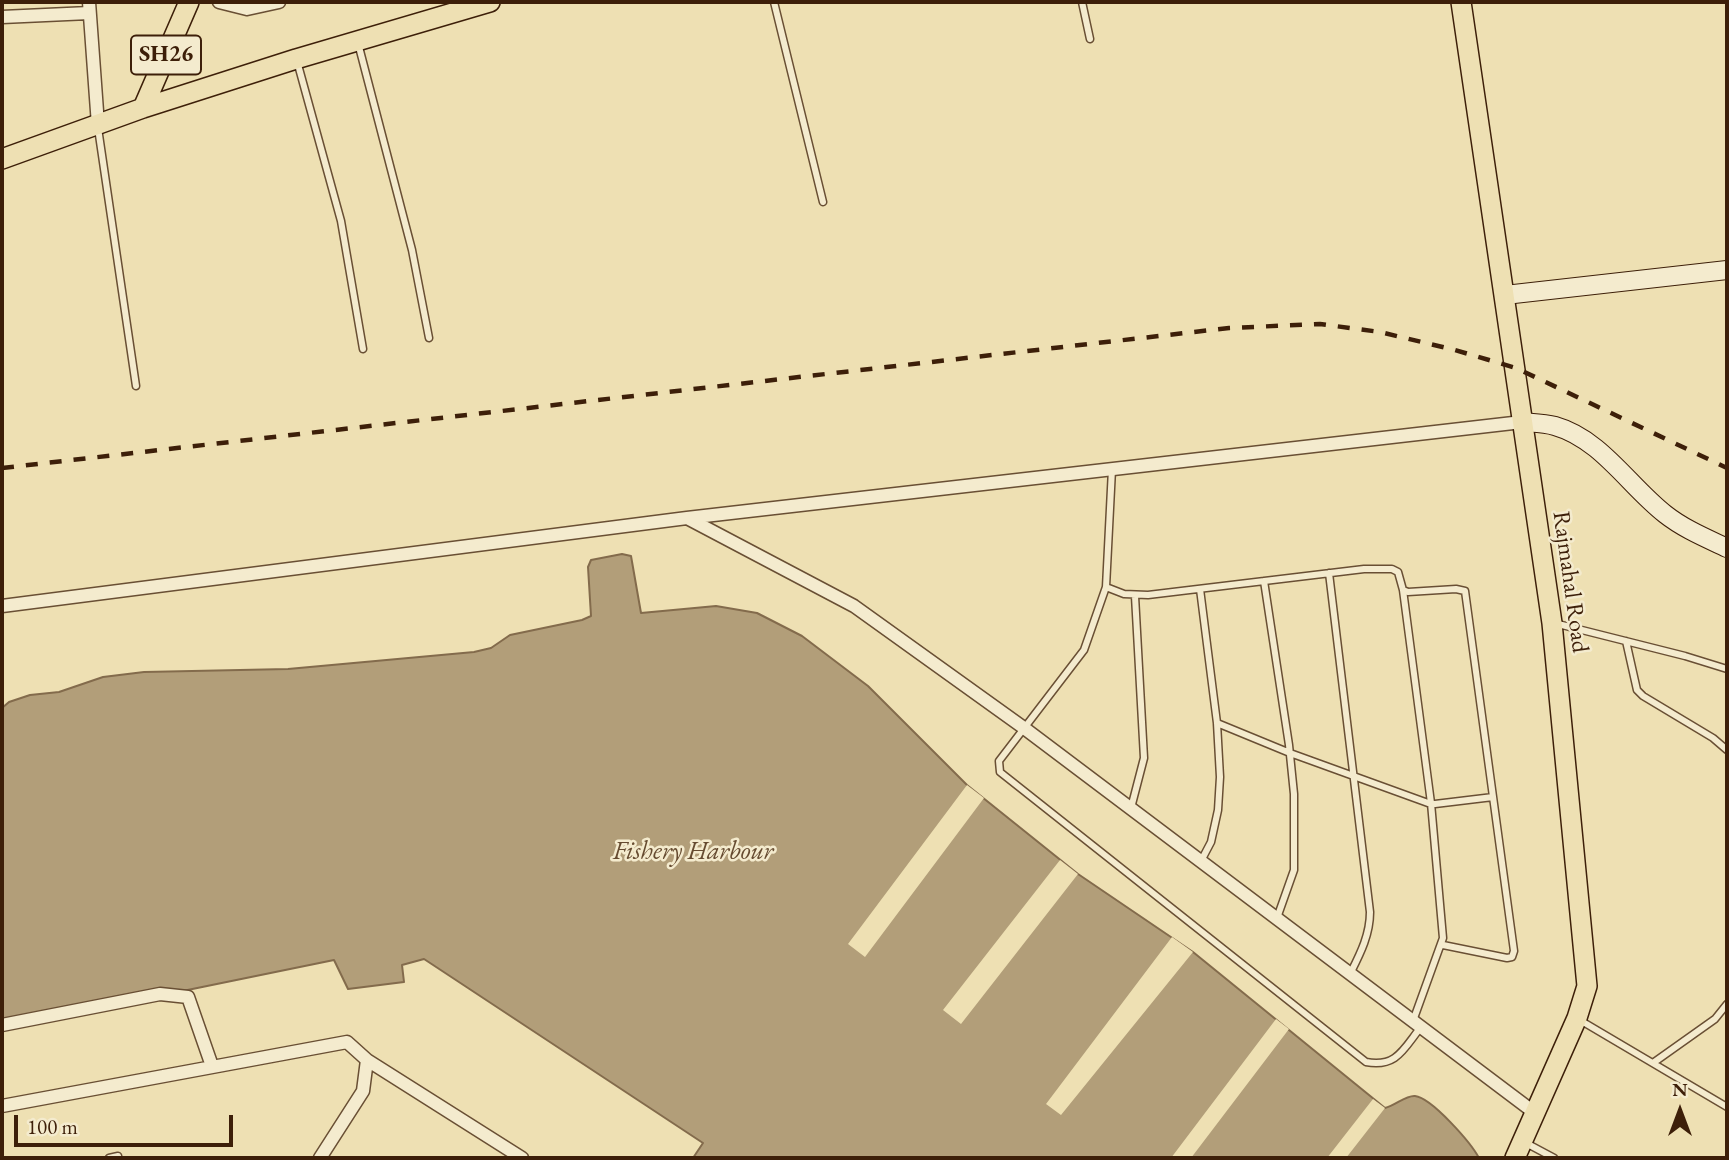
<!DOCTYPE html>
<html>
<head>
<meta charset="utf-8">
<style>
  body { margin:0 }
  #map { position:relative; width:1729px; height:1160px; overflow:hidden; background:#eee0b3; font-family:"EB Garamond",serif }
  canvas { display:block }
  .frame { position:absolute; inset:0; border:4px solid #3d1f09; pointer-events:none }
  .north { position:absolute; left:1645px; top:1076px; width:70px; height:70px; -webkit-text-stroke:5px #f4ebce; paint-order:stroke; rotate:0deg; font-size:19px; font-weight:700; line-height:28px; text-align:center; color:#3d1f09 }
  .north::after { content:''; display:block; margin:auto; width:24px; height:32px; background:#3d1f09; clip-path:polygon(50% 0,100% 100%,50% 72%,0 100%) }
  .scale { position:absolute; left:14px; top:1115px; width:219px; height:32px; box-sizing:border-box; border:4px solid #3d1f09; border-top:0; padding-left:9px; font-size:21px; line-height:24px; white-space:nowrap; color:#3d1f09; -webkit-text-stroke:5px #f4ebce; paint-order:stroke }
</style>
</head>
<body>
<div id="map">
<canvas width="1729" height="1160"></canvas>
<div class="frame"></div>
<div class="north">N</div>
<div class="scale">100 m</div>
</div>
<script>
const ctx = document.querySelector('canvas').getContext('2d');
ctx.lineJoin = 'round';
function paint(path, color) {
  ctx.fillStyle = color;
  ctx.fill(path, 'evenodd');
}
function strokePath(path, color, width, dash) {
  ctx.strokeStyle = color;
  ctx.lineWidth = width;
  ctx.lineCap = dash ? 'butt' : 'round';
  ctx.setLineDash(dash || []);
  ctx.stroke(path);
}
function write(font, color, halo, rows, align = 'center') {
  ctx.font = font + ' "EB Garamond",serif';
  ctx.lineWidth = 5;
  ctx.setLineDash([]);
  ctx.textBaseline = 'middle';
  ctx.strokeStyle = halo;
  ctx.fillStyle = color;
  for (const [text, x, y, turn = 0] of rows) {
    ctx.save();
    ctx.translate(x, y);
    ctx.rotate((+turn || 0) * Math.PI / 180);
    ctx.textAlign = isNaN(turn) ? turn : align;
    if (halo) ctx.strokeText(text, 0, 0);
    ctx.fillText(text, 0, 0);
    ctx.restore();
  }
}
const water = new Path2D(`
  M622,554L631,556L641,613L716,606L757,613L802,636L868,686L967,785L1078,874L1193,952L1385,1108C1396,1105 1406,1095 1415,1096C1432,1098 1471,1143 1479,1158H693L703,1143L424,959L402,965L404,982L348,989L334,960L2,1028V708L9,702L30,695L59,692L103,677L144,672L288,669L474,652L491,648L510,635L582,620L591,616L588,567L591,560Z`);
const pier = new Path2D(`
  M967,785L984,798L865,957L848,944Z
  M1060,860L1078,874L961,1024L943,1010Z
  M1172,937L1193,952L1061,1115L1046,1104Z
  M1276,1019L1289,1029L1191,1158H1171Z
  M1373,1099L1385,1108L1346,1158H1327Z`);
const lane = new Path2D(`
  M774,2L823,202
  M1082,2L1090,39
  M358,43L412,250L429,338
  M297,61L341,221L363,349
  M98,128L136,386
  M1112,469L1106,587L1084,650L999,761L1000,772L1366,1062C1397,1068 1404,1048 1421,1027
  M1329,573L1370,912C1370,935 1360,954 1350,974
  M1264,581L1289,745L1294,794V870L1277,918
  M1106,587L1124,594L1148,595L1364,569H1392L1398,572L1403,590L1408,592L1456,589L1465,591L1514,951L1512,957L1507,958L1443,945
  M1200,589L1217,723L1220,777L1218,810L1211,842L1201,861
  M1403,590L1431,803L1443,938L1413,1021
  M1554,623L1685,656L1727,669
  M1626,641L1637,690L1643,696L1713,738L1727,750
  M1217,723L1290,753L1428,803L1435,804L1493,797
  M1131,808L1144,758L1135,596
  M1578,1019L1727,1107
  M1653,1063L1715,1019L1727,1004
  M1524,1142L1554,1158
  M109,1158L118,1156`);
const street = new Path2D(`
  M89,2L98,125
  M219,2L247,9L279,2
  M2,17L89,13
  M689,519L854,606L1024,728L1535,1113
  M2,606L687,518L1522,422
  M2,1025L160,994L188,997L212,1066
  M367,1060L522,1158
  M2,1106L347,1042L367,1060L363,1091L320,1158`);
const secondary = new Path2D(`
  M1505,295L1727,270
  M1522,422C1533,423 1544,423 1555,426C1601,439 1629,486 1665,514C1684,529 1706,538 1727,548`);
const primary = new Path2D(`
  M1461,2L1552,623L1587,986L1577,1018L1515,1158
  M143,108L189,2
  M2,159L143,108L296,59L490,2`);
const rail = new Path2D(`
  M2,468L1229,328L1320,324L1380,332L1455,350L1516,368L1727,468`);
const shields = [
  [166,55,70]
];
const shieldNames = [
  ["SH26",166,55]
];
const streetNames = [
  ["Rajmahal Road",1570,582,82]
];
const waterNames = [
  ["Fishery Harbour",693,852]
];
paint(water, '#b29e79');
strokePath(water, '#836b4c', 2);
paint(pier, '#eee0b3');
strokePath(lane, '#694f34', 9);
strokePath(street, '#694f34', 15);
strokePath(secondary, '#3d1f09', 20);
strokePath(primary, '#3d1f09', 22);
strokePath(lane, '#f4ebce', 6);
strokePath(street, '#f4ebce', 12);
strokePath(secondary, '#f4ebce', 18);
strokePath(primary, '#eee0b3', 19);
strokePath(rail, '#3d1f09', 4.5, [12, 12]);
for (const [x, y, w] of shields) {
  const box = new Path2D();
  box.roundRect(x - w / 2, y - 19.5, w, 39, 5);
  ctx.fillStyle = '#f4ebce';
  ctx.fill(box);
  strokePath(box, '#3d1f09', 2);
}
write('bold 23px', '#3d1f09', null, shieldNames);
write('24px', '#3d1f09', '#f4ebce', streetNames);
write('italic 26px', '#664b30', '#f4ebce', waterNames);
</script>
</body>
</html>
